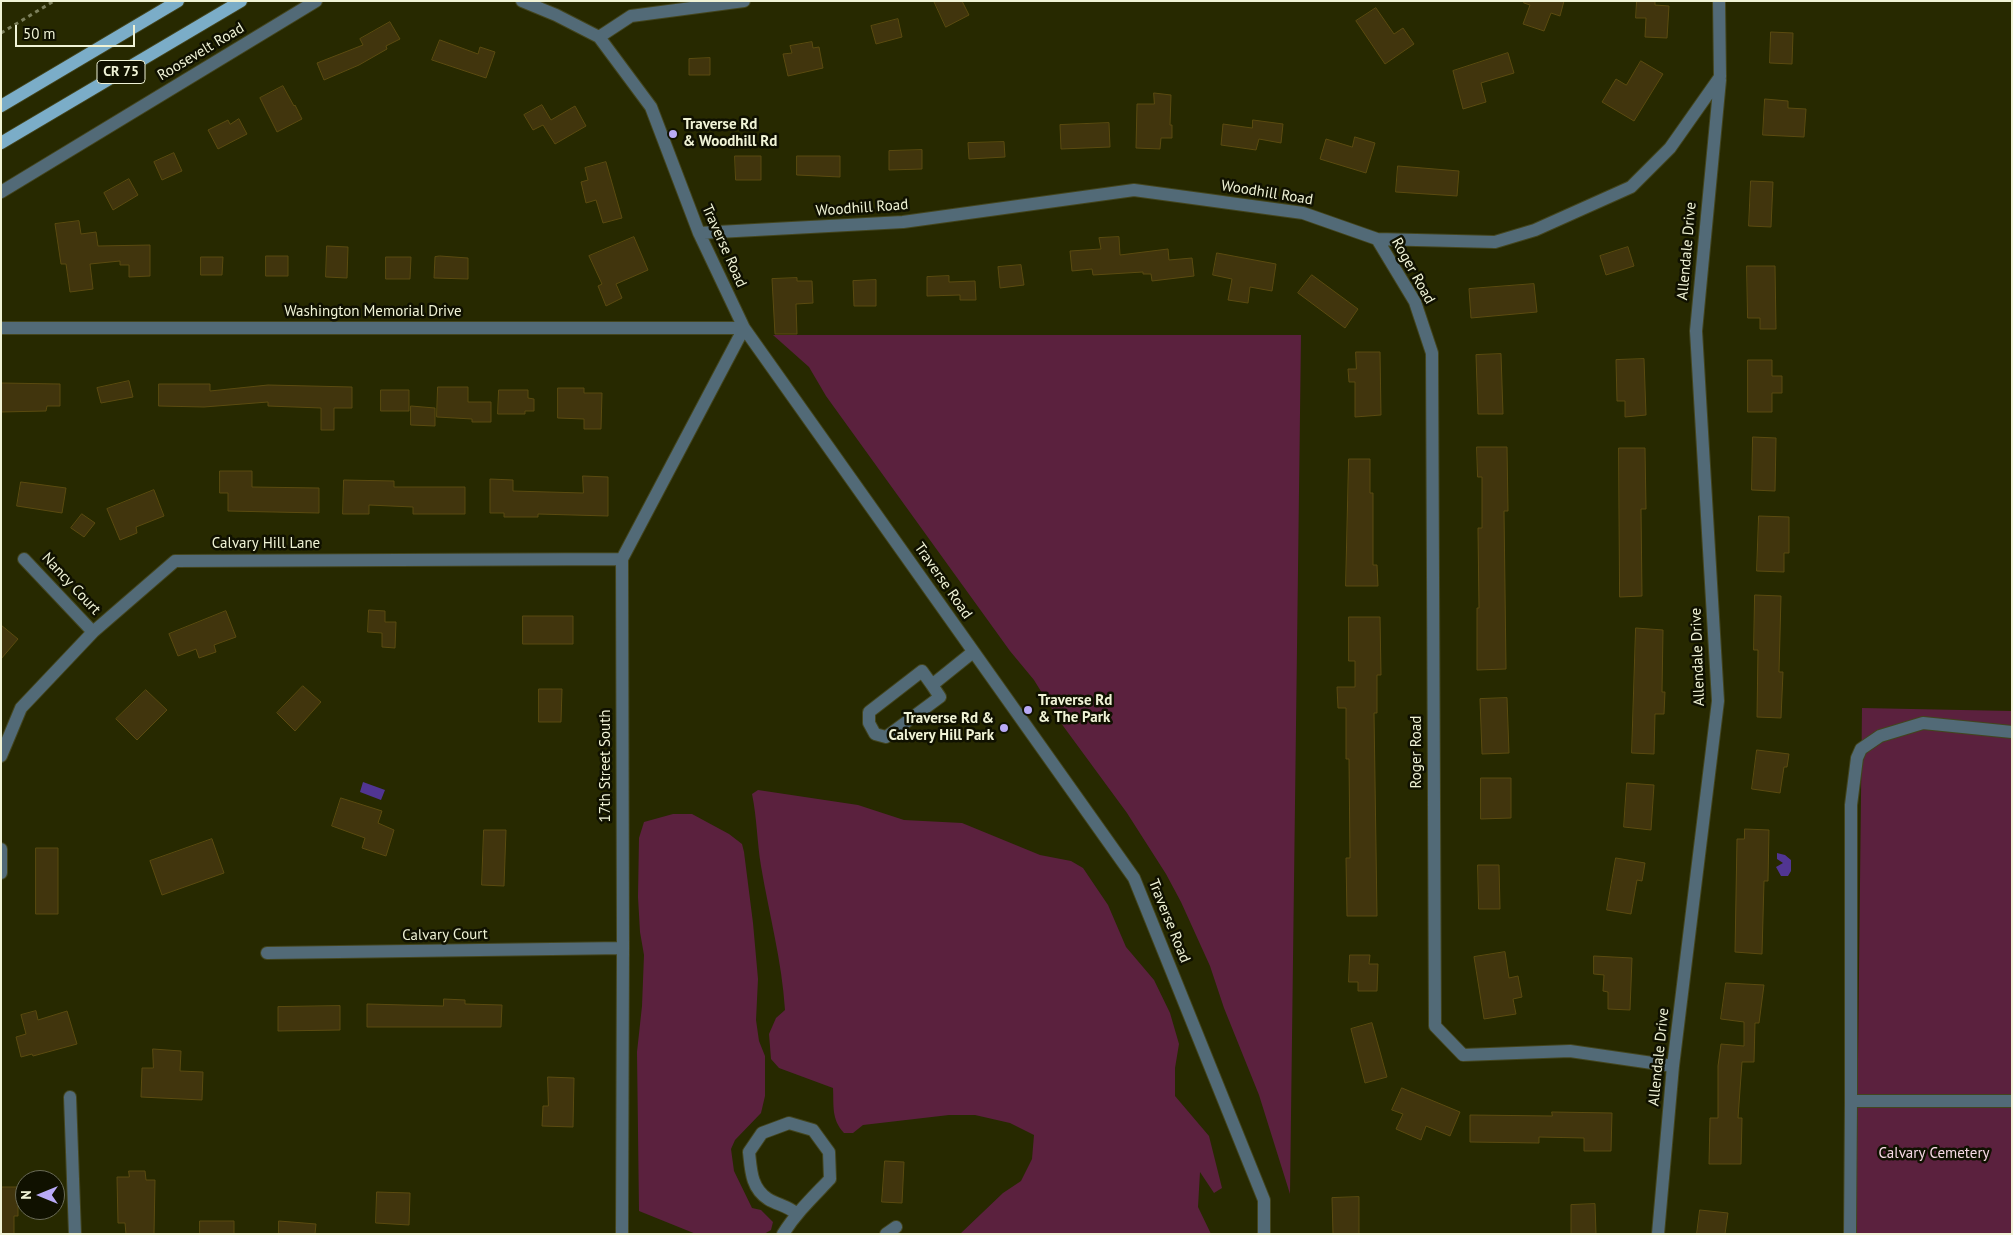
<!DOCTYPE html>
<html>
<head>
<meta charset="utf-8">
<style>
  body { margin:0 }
  #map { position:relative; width:2013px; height:1235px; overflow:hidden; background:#272900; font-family:"PT Sans",sans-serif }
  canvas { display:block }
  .frame { position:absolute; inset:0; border:2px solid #f0f3d6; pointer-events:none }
  .north { position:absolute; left:15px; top:1170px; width:50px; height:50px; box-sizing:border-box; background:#101100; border:1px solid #6a6b56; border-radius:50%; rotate:270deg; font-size:14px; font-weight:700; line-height:20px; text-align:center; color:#f0f3d6 }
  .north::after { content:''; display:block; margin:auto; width:18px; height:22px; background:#b9aaf7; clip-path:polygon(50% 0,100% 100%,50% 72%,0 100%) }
  .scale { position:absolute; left:15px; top:25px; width:120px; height:22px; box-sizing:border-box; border:2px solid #f0f3d6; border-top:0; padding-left:6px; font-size:15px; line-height:18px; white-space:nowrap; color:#f0f3d6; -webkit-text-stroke:4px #101100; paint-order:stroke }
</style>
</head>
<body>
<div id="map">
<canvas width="2013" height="1235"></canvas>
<div class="frame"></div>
<div class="north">N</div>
<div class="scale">50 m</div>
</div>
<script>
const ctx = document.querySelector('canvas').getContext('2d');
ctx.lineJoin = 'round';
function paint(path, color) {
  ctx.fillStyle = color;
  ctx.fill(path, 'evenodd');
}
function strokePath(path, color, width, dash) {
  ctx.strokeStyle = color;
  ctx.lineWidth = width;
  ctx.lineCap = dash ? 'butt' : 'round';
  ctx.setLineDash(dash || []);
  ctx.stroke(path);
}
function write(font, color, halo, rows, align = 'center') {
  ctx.font = font + ' "PT Sans",sans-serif';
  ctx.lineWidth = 5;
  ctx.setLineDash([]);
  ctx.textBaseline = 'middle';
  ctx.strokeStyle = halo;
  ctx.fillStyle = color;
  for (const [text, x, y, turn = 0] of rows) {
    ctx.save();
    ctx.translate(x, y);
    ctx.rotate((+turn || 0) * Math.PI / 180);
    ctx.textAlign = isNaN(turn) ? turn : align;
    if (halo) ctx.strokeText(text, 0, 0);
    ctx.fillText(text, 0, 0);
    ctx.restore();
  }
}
const green = new Path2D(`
  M773,335H1301L1290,1194L1259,1095L1224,1008L1210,966L1181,902L1166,874L1127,813L1058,719L1034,680L1010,651L826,396L809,367Z
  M1862,708L2012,711V1234H1856Z
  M758,790L858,805L904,820L962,823L1040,855L1071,861L1083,868L1108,905L1126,947L1154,980L1170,1013L1179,1044L1175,1068V1096L1209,1136L1222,1188L1214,1193L1200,1172L1198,1207L1211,1234H960L1003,1193L1021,1181L1032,1159L1034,1135L1010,1123L975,1115H949L863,1125L853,1133H844C831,1119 834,1105 833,1088L779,1068L771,1059L769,1034L776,1018L785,1010C782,961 769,914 761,866C757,842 757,818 752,794Z
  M673,814H692L729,834L742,844L744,852L753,923L758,979L756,1020L759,1041L765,1056V1096L761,1113L735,1140L731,1149L734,1171L752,1208L761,1210L773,1222L771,1230L764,1234H696L639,1211L637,1052L642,1006L644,955L640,932L638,897L639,838L644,822Z`);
const water = new Path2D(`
  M363,782L385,790L381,800L360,792Z
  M1777,853L1785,855L1791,860V871L1788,876H1781L1776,867L1783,863L1777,859Z`);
const building = new Path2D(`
  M934,1H962L969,15L946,27Z
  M1525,1H1564L1560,16L1551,13L1544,31L1523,24L1530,5L1524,3Z
  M1637,1H1655V5L1669,6L1667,38L1645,37L1646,18H1636Z
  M1376,8L1394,34L1403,28L1414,44L1385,64L1356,21Z
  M898,19L902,37L876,44L871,26Z
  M390,22L400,39L386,46L387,49L359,65L324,80L317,63L363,45L360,39Z
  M1771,32L1793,33L1792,64L1770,63Z
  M440,40L478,54L480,47L495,52L486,78L432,60Z
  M812,42L813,48L819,47L823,68L788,76L783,54L792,53L790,46Z
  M1508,53L1514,73L1481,83L1486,102L1463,109L1453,71Z
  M710,58V75H689V59Z
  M1641,61L1663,74L1634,121L1602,102L1616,79L1626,85Z
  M283,86L294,106L295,105L302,119L277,132L260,98Z
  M1154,93L1171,95L1170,125H1172V138H1161L1160,149L1136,148L1137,104H1154Z
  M1765,99L1788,101V108L1806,109L1804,137L1763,135Z
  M542,105L551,120L575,106L586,126L555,144L543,125L533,130L524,115Z
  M239,119L247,134L218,149L208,130L228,120L230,124Z
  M1253,120L1283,124L1281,143L1259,139L1256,150L1221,145L1223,124L1252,128Z
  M1109,123L1110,147L1061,149L1060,125Z
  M1355,137L1375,143L1366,173L1320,159L1326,139L1352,147Z
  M1004,142L1005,157L969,159L968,143Z
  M922,150V169L889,170V151Z
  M174,153L182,171L162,180L154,162Z
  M735,156H761V180H736Z
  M797,156H840V177L797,175Z
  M606,162L622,218L603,223L596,200L586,203L581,182L588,180L585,168Z
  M1398,166L1459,171L1457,196L1396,192Z
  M129,179L138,195L113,210L104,193Z
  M1751,181L1773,182L1771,227L1749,226Z
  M79,221L81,234L96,232L98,246L150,245V276L129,277V265H120V261L90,264L93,289L70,292L66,264H61L55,224Z
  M634,237L648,270L616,284L622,298L606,306L598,286L602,284L589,256Z
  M1119,237L1120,255L1168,249L1169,260L1192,258L1194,276L1152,281L1151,274H1143V272L1093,275L1092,269L1072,271L1070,251L1101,249L1099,238Z
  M327,246L348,247L347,278L326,277Z
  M1628,247L1634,266L1606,275L1600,256Z
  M1217,253L1276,264L1272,291L1250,287L1248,303L1228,300L1232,279L1213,275Z
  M266,256H288V276H266Z
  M440,256L468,258V279L434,278L435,257Z
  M201,257H223L222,275H201Z
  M386,257H411L410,279H386Z
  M1021,265L1024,285L1000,288L998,267Z
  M1747,266H1775L1776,329H1760V318H1748Z
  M1312,275L1358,309L1345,328L1298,293Z
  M949,276V282L975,281L976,300H960V295L927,296V277Z
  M797,278V281H812L813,303L796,304L797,334H775L772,279Z
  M876,280V306H854L853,281Z
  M1534,284L1537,312L1471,318L1469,289Z
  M1356,352H1380L1381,415L1355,417V382H1349L1348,369H1356Z
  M1501,354L1503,414H1478L1476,355Z
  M1644,359L1646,415L1625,417V401H1617L1616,360Z
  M1748,360H1772V376H1782V393H1772V412H1748Z
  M129,381L133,397L101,403L97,388Z
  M1,383L60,384V406H47L46,411L1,412Z
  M159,384H210V391L268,385L352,387V408H334V430H321V408L268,406V402L204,407L159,406Z
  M438,387H468V402H491V422H472V419L437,417Z
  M558,388H584V393H602L601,429H584V419L558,418Z
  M381,390H409V411H381Z
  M499,390H528V398L534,399V411H525V414H498Z
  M411,406L435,408V426L411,425Z
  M1753,437L1776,438L1775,491L1752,490Z
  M1477,447H1507L1508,511H1504L1506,669L1477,670V608H1479L1478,528H1482V477H1478Z
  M1619,448H1645L1646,509H1641L1642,596L1620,597Z
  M1349,459H1370V493H1373V565H1377L1378,586H1346Z
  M220,471H252V487L319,488V513L228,511V493H220Z
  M583,476L608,477V516L538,514V517H504V513H490V479L513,480V491L583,493Z
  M344,480L394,481V487H465V514H413V507L369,505V514H343Z
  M21,482L66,488L62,513L17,506Z
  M154,490L164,516L136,527L137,533L120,540L107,509Z
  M82,514L95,523L84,537L71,528Z
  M1759,516L1789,517V553H1784V572L1757,571Z
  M1755,595L1781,596L1779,672H1783L1781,718L1757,717L1758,650H1754Z
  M369,610L385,611V622H396L395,648L382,647V633L368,632Z
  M226,611L236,637L214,645L216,652L199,658L196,649L178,656L169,634Z
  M523,616H573V644H523Z
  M1349,617H1380L1381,675H1377V713H1374L1377,916H1347L1346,858H1350L1349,759H1346V708H1338L1337,687H1355V661H1349Z
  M1,625L18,639L1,659Z
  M1636,628L1663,630L1662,692H1665L1664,714H1655L1654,754L1632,753Z
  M303,686L321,702L295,731L277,713Z
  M539,689H562L561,722H539Z
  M146,690L167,710L137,740L116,719Z
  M1507,698L1509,753L1482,754L1480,699Z
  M1757,750L1789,754L1787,767H1784L1780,793L1752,789Z
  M1481,778H1511V818L1481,819Z
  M1627,783L1654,785L1651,830L1624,827Z
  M341,798L382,811L378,823L394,830L386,856L362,848L365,838L332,826Z
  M1745,829L1769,830L1768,881H1764L1762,954L1735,952L1737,839H1744Z
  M484,830H506L504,886L482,885Z
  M212,839L224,873L162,895L150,861Z
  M36,848H58V914H36Z
  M1616,858L1645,863L1642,881L1637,880L1631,914L1607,910Z
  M1478,865H1499L1500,909H1479Z
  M1505,952L1509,978L1518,976L1522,997L1513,999L1516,1014L1484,1019L1474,957Z
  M1350,955H1370L1369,964H1378L1377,991H1358V982H1349Z
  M1594,956L1632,958L1630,1010L1608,1009V992L1603,991L1604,975L1594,974Z
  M1726,983L1764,985L1759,1023H1755L1754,1062H1742L1738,1118H1742L1741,1164H1709L1710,1118H1718V1066L1721,1044L1744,1046V1022L1721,1019Z
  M444,999L465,1000V1004L502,1005L501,1027H367V1004L443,1006Z
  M340,1006V1030L278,1031V1007Z
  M36,1011L38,1020L67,1011L77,1044L33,1056L32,1054L21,1057L16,1037L26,1034L21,1015Z
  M1372,1023L1387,1077L1365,1083L1351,1029Z
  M153,1049L181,1051L180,1071L203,1072L202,1100L141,1097L142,1068H153Z
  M548,1077L574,1078L573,1127L542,1126L543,1106H548Z
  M1402,1088L1460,1112L1450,1136L1426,1126L1421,1140L1396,1129L1403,1114L1392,1110Z
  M1552,1112L1612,1113L1611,1151H1584V1138L1539,1137V1143L1470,1142V1115L1552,1116Z
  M885,1161L904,1162L902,1203L882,1202Z
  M129,1171H145L146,1180H155L154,1234H126L125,1223H118L117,1177H129Z
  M1,1187H18V1216H14V1234H1Z
  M377,1192L410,1193L409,1225L376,1223Z
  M1359,1197V1234H1333L1332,1198Z
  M1595,1204L1596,1234H1571V1205Z
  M1700,1210L1728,1213L1725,1234H1697Z
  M200,1221H234V1234H200Z
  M279,1221L316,1224L315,1234H279Z`);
const path = new Path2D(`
  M1,33L54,1`);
const minor = new Path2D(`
  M522,1L556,15L599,37L651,107L699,233L744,328L1134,878L1264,1200V1234
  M599,37L631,16L744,1
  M1,192L316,1
  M699,233L903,222L1134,190L1303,213L1377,239L1495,242L1535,230L1631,187L1670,148L1720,77L1719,1
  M1377,239L1415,302L1432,353L1435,1026L1463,1055L1570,1051L1673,1066
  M1,328H744L622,559L623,948L622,1234
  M24,559L93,632
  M932,685L922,671L869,712V723L875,734L886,737L940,697L932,685L973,652
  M1,756L21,708L93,632L175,561L622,559
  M1,849V873
  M267,953L623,948
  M70,1097L75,1234
  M1851,1101V805L1857,758L1861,749L1880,736L1923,723L2012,732
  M783,1234C796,1213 813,1197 830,1179L829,1152L813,1130L789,1123L762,1133L749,1152C751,1170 751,1188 768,1199C778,1205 788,1206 797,1214
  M886,1234L896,1227
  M1658,1234L1673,1066L1718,701L1696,331L1720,80
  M1850,1234L1851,1101H2012`);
const major = new Path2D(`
  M1,106L178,1
  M1,143L241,1`);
const markers = [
  [673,134,5,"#b9aaf7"],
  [1028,710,5,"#b9aaf7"],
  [1004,728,5,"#b9aaf7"]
];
const shields = [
  [121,72,48]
];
const shieldNames = [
  ["CR 75",121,72]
];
const streetNames = [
  ["Roosevelt Road",201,52,-31],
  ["Woodhill Road",1267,193,9],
  ["Woodhill Road",862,208,-4],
  ["Traverse Road",724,246,66],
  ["Allendale Drive",1687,251,-85],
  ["Roger Road",1413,271,61],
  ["Washington Memorial Drive",373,312],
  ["Calvary Hill Lane",266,544],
  ["Traverse Road",943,581,55],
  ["Nancy Court",71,584,47],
  ["Allendale Drive",1698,657,-92],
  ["Roger Road",1417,752,-90],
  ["17th Street South",606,766,-90],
  ["Traverse Road",1169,921,68],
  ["Calvary Court",445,935,-1],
  ["Allendale Drive",1659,1057,-84]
];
const poiNames = [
  ["Traverse Rd",683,125],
  ["& Woodhill Rd",683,142],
  ["Traverse Rd",1038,701],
  ["& The Park",1038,718],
  ["Traverse Rd &",994,719,"right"],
  ["Calvery Hill Park",994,736,"right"]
];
const parkNames = [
  ["Calvary Cemetery",1934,1154]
];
paint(green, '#5b213e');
paint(water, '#513592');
paint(building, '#41350d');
strokePath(building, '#5b4b10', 1);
strokePath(minor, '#43451e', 14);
strokePath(major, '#43451e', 14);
strokePath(path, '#7d805c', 3, [4, 4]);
strokePath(minor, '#526a77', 12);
strokePath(major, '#7badc8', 12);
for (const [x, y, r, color] of markers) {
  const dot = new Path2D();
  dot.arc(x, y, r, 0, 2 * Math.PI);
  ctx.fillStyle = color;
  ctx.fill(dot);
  strokePath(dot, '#101100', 2);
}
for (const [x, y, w] of shields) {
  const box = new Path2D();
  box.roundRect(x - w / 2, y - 11.5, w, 23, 4);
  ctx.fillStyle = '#101100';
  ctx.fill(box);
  strokePath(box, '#f0f3d6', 1);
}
write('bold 14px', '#f0f3d6', null, shieldNames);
write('15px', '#f0f3d6', '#101100', streetNames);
write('bold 15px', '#f0f3d6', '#101100', poiNames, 'left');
write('15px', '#f7dae5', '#101100', parkNames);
</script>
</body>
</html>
